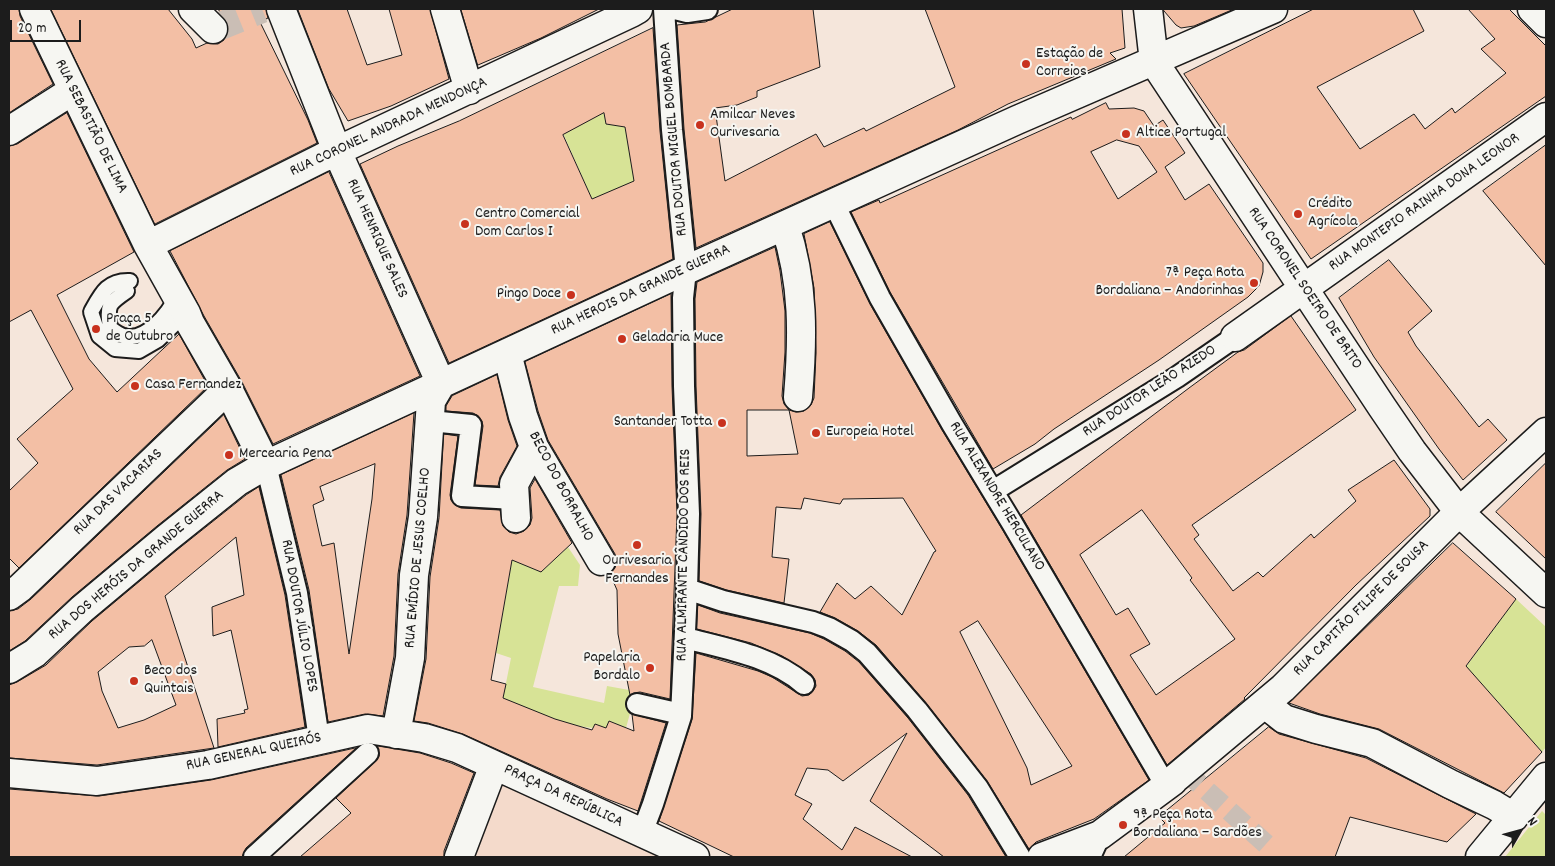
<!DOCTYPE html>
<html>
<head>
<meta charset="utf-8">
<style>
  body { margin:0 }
  #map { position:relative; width:1555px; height:866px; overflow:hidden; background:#f5e6db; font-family:Dekko,sans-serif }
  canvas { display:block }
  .frame { position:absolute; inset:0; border:10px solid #1c1c1c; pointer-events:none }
  .north { position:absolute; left:1495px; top:806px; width:50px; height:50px; -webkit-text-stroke:4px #f6f6f2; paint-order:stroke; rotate:52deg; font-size:14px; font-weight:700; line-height:20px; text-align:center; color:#1c1c1c }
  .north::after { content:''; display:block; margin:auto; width:18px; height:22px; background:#1c1c1c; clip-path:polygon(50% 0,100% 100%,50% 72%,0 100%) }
  .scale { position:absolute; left:10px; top:20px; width:71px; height:22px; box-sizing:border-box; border:2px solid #1c1c1c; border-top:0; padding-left:6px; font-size:15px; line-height:18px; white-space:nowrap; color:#1c1c1c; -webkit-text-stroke:4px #f6f6f2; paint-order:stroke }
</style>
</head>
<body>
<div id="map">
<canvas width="1555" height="866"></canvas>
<div class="frame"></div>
<div class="north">N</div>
<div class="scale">20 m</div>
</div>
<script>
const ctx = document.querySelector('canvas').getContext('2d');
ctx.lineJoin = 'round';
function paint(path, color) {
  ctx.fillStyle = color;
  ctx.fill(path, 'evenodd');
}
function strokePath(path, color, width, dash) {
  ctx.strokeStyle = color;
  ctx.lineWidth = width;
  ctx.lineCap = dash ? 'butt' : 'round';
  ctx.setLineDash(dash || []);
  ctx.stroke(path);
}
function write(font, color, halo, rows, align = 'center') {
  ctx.font = font + ' Dekko,sans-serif';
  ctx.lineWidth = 4;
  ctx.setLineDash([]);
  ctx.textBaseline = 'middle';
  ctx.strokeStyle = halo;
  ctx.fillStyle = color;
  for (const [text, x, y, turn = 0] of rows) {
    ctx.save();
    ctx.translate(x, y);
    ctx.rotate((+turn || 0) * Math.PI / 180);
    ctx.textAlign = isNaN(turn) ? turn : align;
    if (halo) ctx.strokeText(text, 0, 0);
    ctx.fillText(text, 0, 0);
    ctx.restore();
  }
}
const built = new Path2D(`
  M499,773L683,857H465Z`);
const green = new Path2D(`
  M604,113L607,124L625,127L636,191L609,192L592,199L563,133Z
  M517,532L526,535L523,564L541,572L568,547L580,565L578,586H559L533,687L604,703L607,686L629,690L632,706L626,728L609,721L606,728C576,731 531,710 503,698L511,658L496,653Z
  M1516,599L1546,627V747L1542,752L1486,689L1463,671Z
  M1542,811L1546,815V857H1505Z`);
const building = new Path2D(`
  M9,9H19L20,16L53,84L9,113Z
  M51,9H168L192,39L196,48L207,43L218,44L224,40L228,34V24L218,9H266L268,18L260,22L308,120L317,143L155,224Z
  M298,9H347L367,65L402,55L389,9H430L449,79L391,106L348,121L329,89Z
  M461,9H599L541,38L478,65Z
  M733,9H813L820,67L757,91V97L737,105L715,108L725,181L816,134L824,147L864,128L866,131L955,87L925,9H1122L1125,48L1110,53L1116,59L1008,104L958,130L696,248L684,129L677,25L705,22Z
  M1164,9H1234L1194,26L1181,28L1176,25L1164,11Z
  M1314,9H1413L1424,31L1317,87L1360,149L1414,114L1425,129L1452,108L1455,113L1506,73L1481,49L1495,39L1468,9H1509L1546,46V96L1311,259L1184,74Z
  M653,28L660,131L673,259L449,363L360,164L398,146L459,121ZM604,113L606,124L625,127L634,181L592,199L563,135Z
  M1106,103L1109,109L1134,108L1144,111L1154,126L1163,120L1185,153L1165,167L1185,200L1209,184L1263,263V272L1259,286L1248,297L1159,360L1054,429L1035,444L993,469L890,292L851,212L879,200L880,203L1071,117L1072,119ZM1117,140L1139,146L1157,172L1118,199L1091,152Z
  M67,113L134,252L57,295L89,359L117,392L179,334L208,386L19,568L9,558V491L38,463L17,439L73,389L31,310L9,322V146L17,144Z
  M1546,145V266L1483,191Z
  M329,172L420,376L273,444L242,382L204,316L170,251Z
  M830,222L870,304L942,430L1002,529L1149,780L1094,819L1036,842L1029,849L987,781L926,703L876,645L858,631L835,618L820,612L837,583L855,599L871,586L902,615L934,552L936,551L903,498L843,499L840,504L804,498L801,509L776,507L772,557L789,559L784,603L726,590L699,581L701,514L696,386L695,299L697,282L775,247L780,271L785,311V352L782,396L784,404L789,410H747V456L798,454L789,410L796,412L804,411L811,405L814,398L816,353L814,288L804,234ZM978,621L1032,705L1072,766L1031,785L1027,768L960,632Z
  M1389,260L1432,311L1408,332L1416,346L1479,427L1488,419L1507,440L1463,480L1439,449L1374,357L1339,298Z
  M671,294L672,386L677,514L670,699L640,692L634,693L630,695L618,634L617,590L610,574L615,568L617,561L615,554L548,440L538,411L525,362Z
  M1291,316L1356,410L1192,525L1199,535L1194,539L1233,591L1258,572L1263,577L1311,534L1314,538L1356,501L1348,490L1394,460L1430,509V516L1356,585L1244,698L1245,699L1167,765L1021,515L1189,388L1238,352L1244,350ZM1142,510L1192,578L1190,580L1235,639L1156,695L1130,655L1150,644L1128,608L1116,615L1080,555Z
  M497,375L508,420L517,446L500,477L498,486L475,485L483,426L482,421L478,416L473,413L446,411V406L452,396Z
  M414,413L407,515L398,574L394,656L383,716L365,714L328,722L309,590L281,475ZM375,464L372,499L349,654L334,543L322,546L313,505L324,500L320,487Z
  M224,415L245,459L227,470L157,526L72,597L25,641L9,651V611L18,609L31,599Z
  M444,434L458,436L450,495L451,500L455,505L461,508L500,510L503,526L509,532L516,534L524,531L530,525L532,518L530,488L535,479L572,543L541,572L512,560L491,680L506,684L503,698L555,719L592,730L595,724L606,728L609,721L634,731L632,714L666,723L638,811L607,799L463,734L428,723L414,721L426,659L430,577L439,518Z
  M1546,463V559L1496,512Z
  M259,487L285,595L305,727L218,747L217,719L245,713L244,710L248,709L231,630L213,636L212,607L244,595L236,537L165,596L214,748L97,765L9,758V685L17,682L46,665L92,621L177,550L246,495ZM152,640L176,705L144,720L118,728L102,691L98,672L129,647L144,646Z
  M1453,543L1516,599L1466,666L1542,752L1504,793L1379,729L1320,714L1289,703Z
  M698,605L720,613L810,633L824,639L845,651L859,662L908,718L968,795L1006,857H944L870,801L907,733L843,781L828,770L807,768L795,795L812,804L803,819L842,850L855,827L912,857H734L659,821L692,719L696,653L758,671L772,677L802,696L809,695L813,691L816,686L815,680L811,674L782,656L751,643L697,629Z
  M1269,727L1279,734L1366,758L1476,814L1447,842L1350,817L1335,857H1124L1165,823L1159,817Z
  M378,746L420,753L451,763L474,773L444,851V857H300L351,813L336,798L376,761L379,756Z
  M356,748L246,848L242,857H9V789L99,796L211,780Z`);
const pedestrianTunnel = new Path2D(`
  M1185,771L1266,844`);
const minorTunnel = new Path2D(`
  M213,29L262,9`);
const service = new Path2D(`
  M130,281C107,280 101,294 91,312L99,336L115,349L139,351L158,340L186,313
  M127,291C108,304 107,305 110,328C114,331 119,335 124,336C146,342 168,314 177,296`);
const pedestrian = new Path2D(`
  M675,9L687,12L707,9
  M834,204L880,298L952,424L1012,523L1166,786
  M430,421L471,425L462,496L514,499
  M266,465L297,593L319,739
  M993,491L1177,377L1235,337
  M687,589L723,601L813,622L829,628L852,641L867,653L917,710L978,788L1020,857
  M685,638C727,649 771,656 804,684
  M637,704L681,714
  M642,833L653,804L681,716L687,589L689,514L684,386L683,298L686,270L672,130L664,9
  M254,857L368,753
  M1090,857L1100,835`);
const minor = new Path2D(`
  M34,9L148,245L186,313L190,323L228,389L266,465
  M193,9L213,29
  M281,9L337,151L441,384L431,401L423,517L414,575L410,658L396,734
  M445,9L469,90
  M1148,9L1154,62L1382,407L1412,451L1459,512L1546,593
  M1532,9L1546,23
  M9,131L72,91
  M785,226C804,283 803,337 798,397
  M148,245L322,158L631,13L638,9
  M1235,337L1546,117
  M507,353L523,416L534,447L601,561
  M516,518L514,484L534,447
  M9,596L20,588L228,389
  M9,669L35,653L82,609L167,538L237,482L266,465L686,270L1017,120L1273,9
  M1265,704L1284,719L1316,729L1372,743L1450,784L1494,805L1514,817
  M9,773L97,781L208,765L368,729L424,738L457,748L695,857
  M1166,786L1283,688L1459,512L1546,432
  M459,857L494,765
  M1042,857L1100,835L1173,781`);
const secondary = new Path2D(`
  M1480,857L1546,777`);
const markers = [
  [1026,64,5,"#c8321e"],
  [700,125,5,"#c8321e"],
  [1126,134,5,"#c8321e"],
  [1298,214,5,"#c8321e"],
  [465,224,5,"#c8321e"],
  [1254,283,5,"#c8321e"],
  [571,295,5,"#c8321e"],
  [96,329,5,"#c8321e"],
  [622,339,5,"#c8321e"],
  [135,386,5,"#c8321e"],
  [722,423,5,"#c8321e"],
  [816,433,5,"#c8321e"],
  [229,455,5,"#c8321e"],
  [637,545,5,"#c8321e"],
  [650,668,5,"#c8321e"],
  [134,681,5,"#c8321e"],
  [1123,825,5,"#c8321e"]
];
const poiNames = [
  ["Estação de",1036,55],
  ["Correios",1036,73],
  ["Amilcar Neves",710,116],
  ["Ourivesaria",710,134],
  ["Altice Portugal",1136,134],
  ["Crédito",1308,205],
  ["Agrícola",1308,223],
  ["Centro Comercial",475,215],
  ["Dom Carlos I",475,233],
  ["7ª Peça Rota",1244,274,"right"],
  ["Bordaliana – Andorinhas",1244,292,"right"],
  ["Pingo Doce",561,295,"right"],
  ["Praça 5",106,320],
  ["de Outubro",106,338],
  ["Geladaria Muce",632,339],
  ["Casa Fernandez",145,386],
  ["Santander Totta",712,423,"right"],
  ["Europeia Hotel",826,433],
  ["Mercearia Pena",239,455],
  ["Ourivesaria",637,562,"center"],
  ["Fernandes",637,580,"center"],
  ["Papelaria",640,659,"right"],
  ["Bordalo",640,677,"right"],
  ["Beco dos",144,672],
  ["Quintais",144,690],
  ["9ª Peça Rota",1133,816],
  ["Bordaliana – Sardões",1133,834]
];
const streetNames = [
  ["RUA SEBASTIÃO DE LIMA",90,127,64],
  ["RUA CORONEL ANDRADA MENDONÇA",389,128,-25],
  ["RUA DOUTOR MIGUEL BOMBARDA",675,139,-95],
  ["RUA MONTEPIO RAINHA DONA LEONOR",1425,203,-35],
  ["RUA HENRIQUE SALES",376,239,66],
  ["RUA CORONEL SOEIRO DE BRITO",1304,289,56],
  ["RUA HEROIS DA GRANDE GUERRA",641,291,-25],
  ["RUA DOUTOR LEÃO AZEDO",1150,392,-33],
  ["BECO DO BORRALHO",560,487,62],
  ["RUA DAS VACARIAS",119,493,-44],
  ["RUA ALEXANDRE HERCULANO",996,497,59],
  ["RUA ALMIRANTE CÂNDIDO DOS REIS",685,555,-89],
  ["RUA EMÍDIO DE JESUS COELHO",419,558,-85],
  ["RUA DOS HERÓIS DA GRANDE GUERRA",137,566,-40],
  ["RUA CAPITÃO FILIPE DE SOUSA",1362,609,-45],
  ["RUA DOUTOR JÚLIO LOPES",298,616,80],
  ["RUA GENERAL QUEIRÓS",254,753,-12],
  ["PRAÇA DA REPÚBLICA",563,797,25]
];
paint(built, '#f4dacb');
paint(green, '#d7e396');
paint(building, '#f3bfa5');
strokePath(building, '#1c1c1c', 1);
strokePath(pedestrianTunnel, '#cabeb5', 20, [20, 10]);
strokePath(minorTunnel, '#cabeb5', 28, [28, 14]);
strokePath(service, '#1c1c1c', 18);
strokePath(pedestrian, '#1c1c1c', 24);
strokePath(minor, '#1c1c1c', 31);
strokePath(secondary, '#1c1c1c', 31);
strokePath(service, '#f6f6f2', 14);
strokePath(pedestrian, '#f6f6f2', 20);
strokePath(minor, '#f6f6f2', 28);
strokePath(secondary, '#f6f6f2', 28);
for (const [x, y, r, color] of markers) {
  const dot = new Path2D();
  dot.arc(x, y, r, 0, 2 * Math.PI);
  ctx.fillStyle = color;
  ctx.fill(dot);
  strokePath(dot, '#f6f6f2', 2);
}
write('16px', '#1c1c1c', '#f6f6f2', poiNames, 'left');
write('16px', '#1c1c1c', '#f6f6f2', streetNames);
</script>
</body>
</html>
